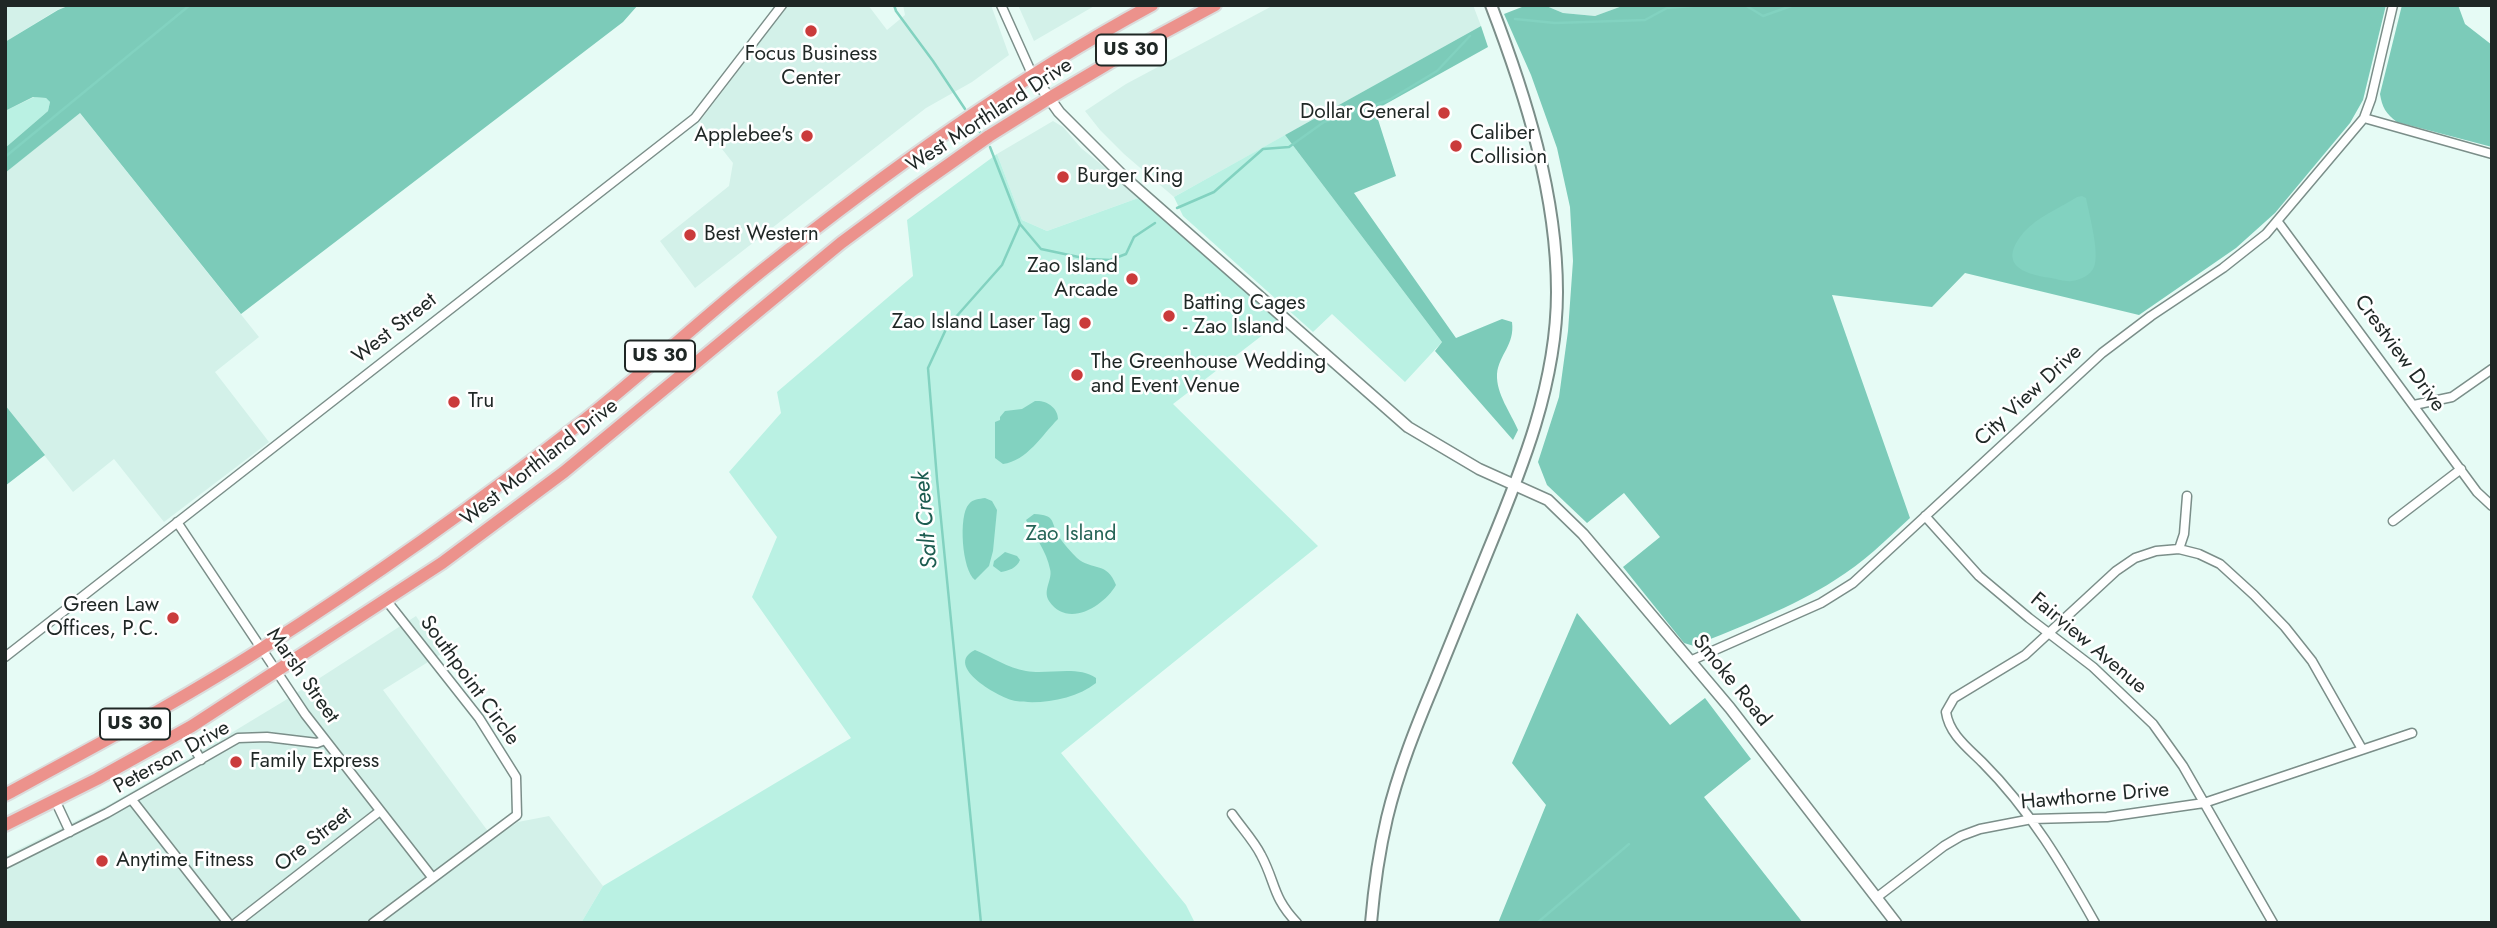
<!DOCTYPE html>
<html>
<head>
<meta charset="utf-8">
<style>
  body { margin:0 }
  #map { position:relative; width:2497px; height:928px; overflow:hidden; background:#e6fbf5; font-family:Jost,sans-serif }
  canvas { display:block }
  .frame { position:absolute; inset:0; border:7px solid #1f2725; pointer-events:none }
</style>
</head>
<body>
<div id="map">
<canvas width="2497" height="928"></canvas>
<div class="frame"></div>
</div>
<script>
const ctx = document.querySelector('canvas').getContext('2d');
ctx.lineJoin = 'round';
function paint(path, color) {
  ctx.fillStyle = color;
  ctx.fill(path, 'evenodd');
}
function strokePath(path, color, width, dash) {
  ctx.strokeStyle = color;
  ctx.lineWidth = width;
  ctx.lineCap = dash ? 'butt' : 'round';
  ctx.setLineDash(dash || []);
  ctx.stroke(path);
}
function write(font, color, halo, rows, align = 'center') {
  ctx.font = font + ' Jost,sans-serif';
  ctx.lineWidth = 5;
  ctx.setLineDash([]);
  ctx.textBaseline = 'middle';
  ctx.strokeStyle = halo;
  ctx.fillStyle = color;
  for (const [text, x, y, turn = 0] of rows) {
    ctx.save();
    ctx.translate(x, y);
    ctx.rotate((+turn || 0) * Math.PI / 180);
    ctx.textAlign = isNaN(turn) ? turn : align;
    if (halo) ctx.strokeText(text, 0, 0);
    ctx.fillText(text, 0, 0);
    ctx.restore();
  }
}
const built = new Path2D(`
  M5,5H70L57,10L5,42Z
  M788,5H868L887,30L905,15L903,5H991L1009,55L972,82L926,108L695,288L660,241L729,186L733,163L700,121Z
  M1018,5H1096L1034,41Z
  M1274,5H1473L1481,26L1174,197L1124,154L1100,130L1085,111L1126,84Z
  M1544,5H1625L1595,16L1563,13Z
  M79,112L259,337L215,372L269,442L164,522L114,459L73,492L5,405V173Z
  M1053,121L1063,127L1081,148L1141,197L1047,231L1022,220L997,154Z
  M416,616L441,654L383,690L493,838L518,822L549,816L603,886L581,923H5V856L110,804L208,747L284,701Z`);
const green = new Path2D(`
  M34,97L46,98L50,102L48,111L5,148V111Z
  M1285,135L1442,342L1405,382L1332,314L1313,332L1183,216L1174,197Z
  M997,154L1022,220L1047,231L1141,197L1277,316L1278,320L1277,324L1173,404L1318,546L1061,753L1186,905L1195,923H581L603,886L851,738L752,597L777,537L729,472L781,413L777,392L913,276L907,220Z`);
const forest = new Path2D(`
  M70,5H638L623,22L241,314L80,113L5,173V148L48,111L50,102L46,98L33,97L5,111V42L58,10Z
  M1527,5H1544L1563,13L1595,16L1625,5H2386L2363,100L2350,123L2275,213L2236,248L2139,315L1965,273L1932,307L1832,295L1910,518C1886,540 1863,563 1835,580C1792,608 1741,626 1694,646L1684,643L1623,567L1660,537L1624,493L1587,523L1547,485L1538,462L1559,397L1568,331L1573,261L1570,207L1557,148L1531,75L1504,14Z
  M2402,5H2458L2465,24L2492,45V147L2397,122C2386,114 2382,107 2380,94Z
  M1481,26L1488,47L1375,110L1396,176L1354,193L1456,338L1502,319L1512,322C1515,345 1499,354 1497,374C1496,394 1511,413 1518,430L1513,440L1435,351L1442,342L1285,135Z
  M5,405L45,455L5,486Z
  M1577,613L1670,725L1705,698L1751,759L1704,797L1803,923H1498L1546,805L1512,763Z`);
const water = new Path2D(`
  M2082,196L2086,198C2089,214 2100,253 2094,267C2091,275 2080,280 2072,281C2066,282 2057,279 2051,278C2022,274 1997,264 2024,232C2037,217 2060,208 2077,197Z
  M1035,401C1047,400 1058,408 1058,419C1042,435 1027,461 1003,464L995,458V422L1000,420V417L1005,411L1022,409Z
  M985,498L992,501L997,510L993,551L989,566L975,580C962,571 958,515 969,504C973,499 979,499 985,498Z
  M1034,514C1057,515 1050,522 1059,537C1064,544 1071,552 1077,558C1092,571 1107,561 1116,585C1104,606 1068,629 1049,601C1042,590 1053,580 1050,569C1047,552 1034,535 1026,520Z
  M1005,552L1017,556L1020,560C1017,568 1008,571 1001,572L993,566L994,561Z
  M975,650C992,657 1008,668 1026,671C1048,675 1077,665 1096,678V683C1076,699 1041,705 1016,701C1001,699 942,666 975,650Z`);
const stream = new Path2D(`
  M894,5L896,11L933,61L965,109
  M1745,5L1763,16L1794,5
  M1515,19L1555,23L1645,20L1667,8L1704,5
  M975,124L980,132
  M5,157L190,5
  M1177,208L1214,192L1263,149L1289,147L1324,122L1389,100L1437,71L1470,36
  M1020,224L1041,249L1088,259L1110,260L1126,254L1134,237L1155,223
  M981,923L937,479L928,368L947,327L1002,265L1020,224L990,147
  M1537,923L1629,844`);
const minor = new Path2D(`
  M1001,5L1032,74
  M2364,118L2492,154
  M2278,222L2477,492L2492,506
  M2414,405L2452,397L2492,369
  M1925,516L1979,576L2029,618L2093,667L2153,724L2183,766L2273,923
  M2393,521L2461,469
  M177,522L305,714L432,877
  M2179,549L2184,534L2187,496
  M5,657L695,118L782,5
  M1690,661L1821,603L1853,583L2102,353L2151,316L2223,268L2266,234L2364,118L2371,99L2393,5
  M184,731L201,760
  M55,800L70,832
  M132,800L228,923
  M1232,814C1241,827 1254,841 1261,855C1276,883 1272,897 1297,923
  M5,864L107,813L238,738L267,737L317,743L325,740
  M1876,898L1944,846L1961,836L1980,829L2032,819L2107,817L2204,803L2412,733
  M236,923L380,811
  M373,923L517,815L516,777L479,718L386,600
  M2095,923C2063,866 2030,810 1983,763C1968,748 1949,734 1946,712L1954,698L2025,655L2116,571L2135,558L2156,551L2179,549L2199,554L2220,564L2254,595L2285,627L2312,661L2362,749`);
const tertiary = new Path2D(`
  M1032,74L1059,112L1126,179L1408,427L1479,469L1548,500L1583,534L1730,708L1896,923`);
const secondary = new Path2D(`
  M1371,923C1374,888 1379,852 1387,818C1398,772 1416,727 1434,684C1452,640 1470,595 1488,551C1522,469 1557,383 1557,292C1557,195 1526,96 1491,5`);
const trunk = new Path2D(`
  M5,795C92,748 178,702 261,649C373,578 482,500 587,418C647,370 704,317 764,269C887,171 1014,80 1152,5
  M5,825L97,779L192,726L442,563L564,472L841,243L914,189L989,136L1048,99L1124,54L1215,5`);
const markers = [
  [811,31,7,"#ca3b3b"],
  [1444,113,7,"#ca3b3b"],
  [807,136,7,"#ca3b3b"],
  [1456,146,7,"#ca3b3b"],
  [1063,177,7,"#ca3b3b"],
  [690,235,7,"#ca3b3b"],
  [1132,279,7,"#ca3b3b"],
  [1169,316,7,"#ca3b3b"],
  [1085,323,7,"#ca3b3b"],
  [1077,375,7,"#ca3b3b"],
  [454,402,7,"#ca3b3b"],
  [173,618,7,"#ca3b3b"],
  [236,762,7,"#ca3b3b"],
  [102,861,7,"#ca3b3b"]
];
const shields = [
  [1131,50,70],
  [660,356,70],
  [135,724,70]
];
const shieldNames = [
  ["US 30",1131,50],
  ["US 30",660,356],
  ["US 30",135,724]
];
const poiNames = [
  ["Focus Business",811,55,"center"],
  ["Center",811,79,"center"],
  ["Dollar General",1430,113,"right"],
  ["Caliber",1470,134],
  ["Collision",1470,158],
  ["Applebee's",793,136,"right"],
  ["Burger King",1077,177],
  ["Best Western",704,235],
  ["Zao Island",1118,267,"right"],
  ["Arcade",1118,291,"right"],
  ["Batting Cages",1183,304],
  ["- Zao Island",1183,328],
  ["Zao Island Laser Tag",1071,323,"right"],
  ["The Greenhouse Wedding",1091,363],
  ["and Event Venue",1091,387],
  ["Tru",468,402],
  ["Green Law",159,606,"right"],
  ["Offices, P.C.",159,630,"right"],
  ["Family Express",250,762],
  ["Anytime Fitness",116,861]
];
const streetNames = [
  ["West Morthland Drive",990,116,-33],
  ["West Street",395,329,-38],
  ["Crestview Drive",2399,354,54],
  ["City View Drive",2029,396,-43],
  ["West Morthland Drive",540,463,-38],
  ["Fairview Avenue",2088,644,40],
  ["Marsh Street",302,676,55],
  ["Southpoint Circle",469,681,54],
  ["Smoke Road",1731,681,51],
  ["Peterson Drive",172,758,-29],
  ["Hawthorne Drive",2095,797,-5],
  ["Ore Street",314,840,-38]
];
const parkNames = [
  ["Zao Island",1071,535]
];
const waterNames = [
  ["Salt Creek",927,520,-95]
];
paint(built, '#d3f1e9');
paint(green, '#baf1e3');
paint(forest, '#7ccbb9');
paint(water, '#82d2c0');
strokePath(stream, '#82d2c0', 2.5);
strokePath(minor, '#7b8e89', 11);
strokePath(tertiary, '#7b8e89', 13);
strokePath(secondary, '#7b8e89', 14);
strokePath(trunk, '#dbdcdc', 16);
strokePath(minor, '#fff', 8);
strokePath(tertiary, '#fff', 10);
strokePath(secondary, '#fff', 10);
strokePath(trunk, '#ec928c', 12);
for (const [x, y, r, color] of markers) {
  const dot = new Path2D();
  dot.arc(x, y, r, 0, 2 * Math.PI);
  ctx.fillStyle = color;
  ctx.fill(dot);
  strokePath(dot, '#fff', 2.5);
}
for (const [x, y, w] of shields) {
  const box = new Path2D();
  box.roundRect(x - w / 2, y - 15.5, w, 31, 5);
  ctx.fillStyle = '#fff';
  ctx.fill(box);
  strokePath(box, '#1f2725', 2);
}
write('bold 19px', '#1f2725', null, shieldNames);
write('21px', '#1f2725', '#fff', poiNames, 'left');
write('21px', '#1f2725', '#fff', streetNames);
write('21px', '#256457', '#fff', parkNames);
write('italic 23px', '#1c5c50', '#fff', waterNames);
</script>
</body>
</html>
